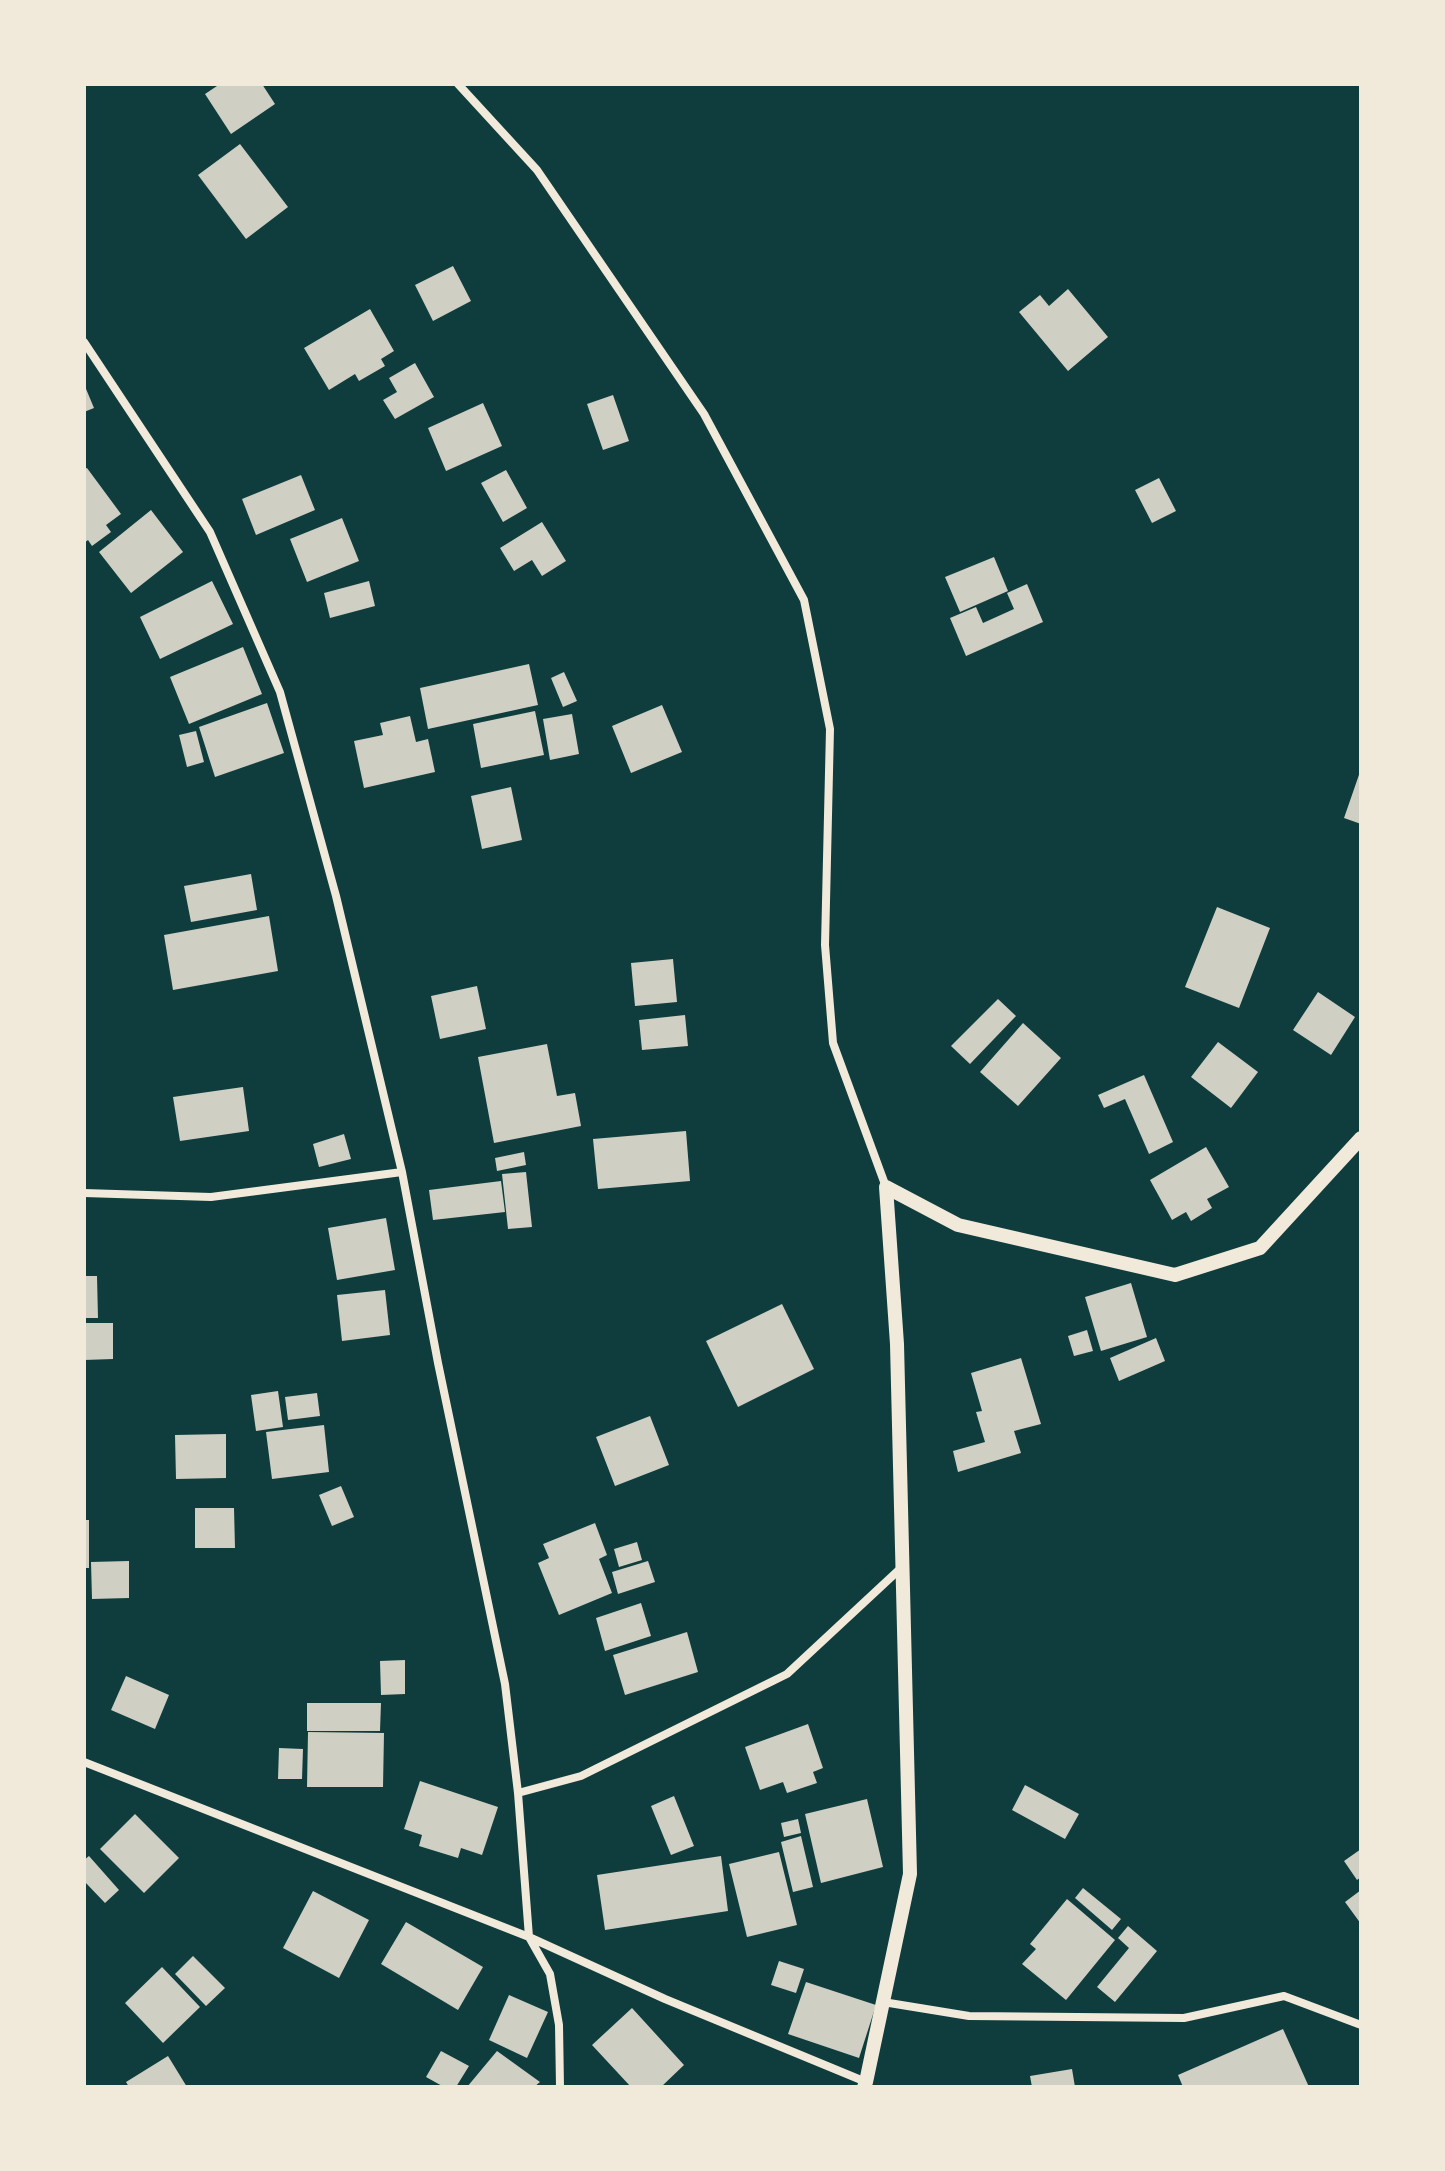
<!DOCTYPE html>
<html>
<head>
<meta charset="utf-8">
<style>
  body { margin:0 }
  #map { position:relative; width:1445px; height:2171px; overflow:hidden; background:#0f3d3e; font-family:"Source Sans 3",sans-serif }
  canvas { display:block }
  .frame { position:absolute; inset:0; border:86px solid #f1e9da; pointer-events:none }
</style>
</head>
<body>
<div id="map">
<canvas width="1445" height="2171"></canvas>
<div class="frame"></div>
</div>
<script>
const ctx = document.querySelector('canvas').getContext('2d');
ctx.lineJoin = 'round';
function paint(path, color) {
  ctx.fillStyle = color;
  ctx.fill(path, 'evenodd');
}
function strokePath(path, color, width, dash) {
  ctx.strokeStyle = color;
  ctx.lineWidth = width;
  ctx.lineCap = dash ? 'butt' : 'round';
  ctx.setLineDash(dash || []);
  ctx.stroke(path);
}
const building = new Path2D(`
  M220,84H262L275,104L231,134L205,94Z
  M240,144L288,207L246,239L198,175Z
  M453,266L471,301L433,321L415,285Z
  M1068,289L1108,337L1068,371L1019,312L1040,295L1049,306Z
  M370,309L394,351L381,359L385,366L359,381L355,374L329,390L304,348Z
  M415,363L434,397L395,419L383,400L397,392L389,378Z
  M84,384L94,408L84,412Z
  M613,395L629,441L603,450L587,404Z
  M483,403L502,446L446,471L428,428Z
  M87,468L121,514L106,525L111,532L92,546L88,540L84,543V469Z
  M506,470L527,508L503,522L481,483Z
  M301,475L315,510L256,535L242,499Z
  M1159,478L1176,511L1152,523L1135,490Z
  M151,510L183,552L131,593L99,552Z
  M342,518L359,561L307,582L290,539Z
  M542,522L566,561L542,576L532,560L514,571L500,548Z
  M994,557L1008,591L960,612L945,577Z
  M212,581L233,624L160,659L140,617Z
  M369,581L375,606L330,618L324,593Z
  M1027,584L1043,622L966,656L950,618L976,607L983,623L1014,609L1007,593Z
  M243,647L262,694L189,724L170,677Z
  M529,664L538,705L428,729L420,688Z
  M564,672L577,701L563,707L551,678Z
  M267,703L284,753L215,777L199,727Z
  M662,705L682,752L631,773L612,726Z
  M535,711L544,755L481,768L473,724Z
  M572,714L579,754L550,760L543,719Z
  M410,716L416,742L428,739L435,772L364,788L354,741L383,735L380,723Z
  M196,731L204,762L187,767L179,735Z
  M1361,769V824L1344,818Z
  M511,787L522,840L482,849L471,796Z
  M251,874L257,910L191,922L184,886Z
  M1217,907L1270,928L1239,1008L1185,987Z
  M269,916L278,971L173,990L164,935Z
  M673,959L677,1002L635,1006L631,963Z
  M477,986L486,1029L440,1039L431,996Z
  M1318,992L1355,1017L1331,1055L1293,1030Z
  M998,999L1016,1016L970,1064L951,1046Z
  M685,1015L688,1046L642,1050L639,1020Z
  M1023,1023L1061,1058L1018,1106L980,1072Z
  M1218,1042L1258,1072L1231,1108L1191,1077Z
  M547,1044L557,1096L575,1093L581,1126L494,1143L478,1057Z
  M1144,1075L1173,1142L1149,1154L1125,1099L1104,1108L1098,1095Z
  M243,1087L249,1131L180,1141L173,1097Z
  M686,1131L690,1181L598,1189L593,1139Z
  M344,1134L351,1159L319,1167L313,1144Z
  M1206,1147L1229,1187L1207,1199L1212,1208L1191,1221L1186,1212L1172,1220L1150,1180Z
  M524,1152L526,1165L497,1171L495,1158Z
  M526,1172L532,1227L508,1229L502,1174Z
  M501,1181L505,1212L433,1220L429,1190Z
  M386,1218L395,1270L337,1280L328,1228Z
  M84,1276H97L98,1318H84Z
  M1131,1283L1147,1337L1101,1351L1085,1297Z
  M385,1290L390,1335L342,1341L337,1295Z
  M782,1304L814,1369L738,1407L706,1341Z
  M84,1323H113V1359L84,1360Z
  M1087,1330L1093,1351L1074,1356L1068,1336Z
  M1156,1338L1165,1361L1119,1381L1110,1358Z
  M1021,1358L1041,1424L1014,1431L1021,1453L958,1472L953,1451L985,1442L976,1412L982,1411L971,1373Z
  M278,1391L283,1427L256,1431L251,1395Z
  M317,1393L320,1416L288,1420L285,1397Z
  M650,1416L669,1465L615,1486L596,1437Z
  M324,1425L329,1472L272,1479L266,1432Z
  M226,1434V1478L176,1479L175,1435Z
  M341,1486L354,1517L332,1526L319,1495Z
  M195,1508H234L235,1548H195Z
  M84,1520H89V1568H84Z
  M595,1523L607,1555L599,1559L612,1593L559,1615L538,1563L549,1558L543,1544Z
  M637,1542L642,1560L619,1567L614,1549Z
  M129,1561V1598L92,1599L91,1562Z
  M648,1561L655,1582L618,1594L612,1572Z
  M641,1603L651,1636L605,1651L596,1618Z
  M687,1632L698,1672L625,1695L613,1655Z
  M405,1660V1694L381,1695L380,1661Z
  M126,1676L169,1695L155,1729L111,1710Z
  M307,1703H381L380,1731H307Z
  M808,1724L823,1768L813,1772L817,1783L787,1793L783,1782L760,1790L745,1747Z
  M308,1732L384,1733L383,1787H307Z
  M279,1748L303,1749L302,1779H278Z
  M420,1781L498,1807L482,1855L461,1848L458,1858L419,1846L422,1835L404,1829Z
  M1025,1785L1079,1814L1065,1839L1012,1810Z
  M674,1796L694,1846L671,1855L651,1806Z
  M867,1799L883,1867L821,1883L805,1814Z
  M135,1814L179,1858L144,1893L100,1849Z
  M798,1819L801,1833L784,1837L781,1823Z
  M801,1836L813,1887L793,1892L781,1842Z
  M1361,1849V1877L1357,1880L1344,1861Z
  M779,1852L797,1925L747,1937L729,1864Z
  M89,1856L119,1890L105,1903L84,1881V1860Z
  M721,1856L728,1911L605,1930L597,1875Z
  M1083,1888L1121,1919L1112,1930L1075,1898Z
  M1361,1890V1924L1345,1902Z
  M313,1891L369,1920L339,1978L283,1948Z
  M1067,1899L1115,1940L1066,2000L1022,1964L1036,1949L1030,1944Z
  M406,1922L483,1967L458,2010L381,1964Z
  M1128,1926L1157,1951L1115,2002L1097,1987L1129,1948L1118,1938Z
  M193,1956L225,1988L206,2006L175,1974Z
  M779,1961L804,1969L796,1993L771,1985Z
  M162,1967L200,2007L163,2043L125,2003Z
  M806,1982L876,2005L859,2058L788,2034Z
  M509,1995L548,2012L527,2058L489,2040Z
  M632,2008L684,2065L661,2087H631L592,2045Z
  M1283,2029L1309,2087H1183L1178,2075Z
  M441,2051L469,2066L456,2087H444L426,2077Z
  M497,2051L540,2082L534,2087H467Z
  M168,2056L187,2087H129L126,2082Z
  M1072,2069L1075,2087H1032L1030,2076Z`);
const minor = new Path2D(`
  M458,84L537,170L704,414L804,600L830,729L825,945L833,1043L886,1187
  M84,342L210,532L280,692L336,896L402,1172L438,1363L505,1684L518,1793L529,1937L550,1974L559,2025L560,2087
  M84,1193L211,1197L402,1172
  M84,1762L529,1937L665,1999L866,2082
  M518,1793L581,1776L787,1674L901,1568
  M883,2002L969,2016L1184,2018L1284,1996L1361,2025`);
const tertiary = new Path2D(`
  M886,1187L958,1225L1175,1275L1260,1248L1361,1138
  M864,2087L866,2082L910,1874L897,1344L886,1187`);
paint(building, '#cfcfc3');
strokePath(minor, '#f1e9da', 8);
strokePath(tertiary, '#f1e9da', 14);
</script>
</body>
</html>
